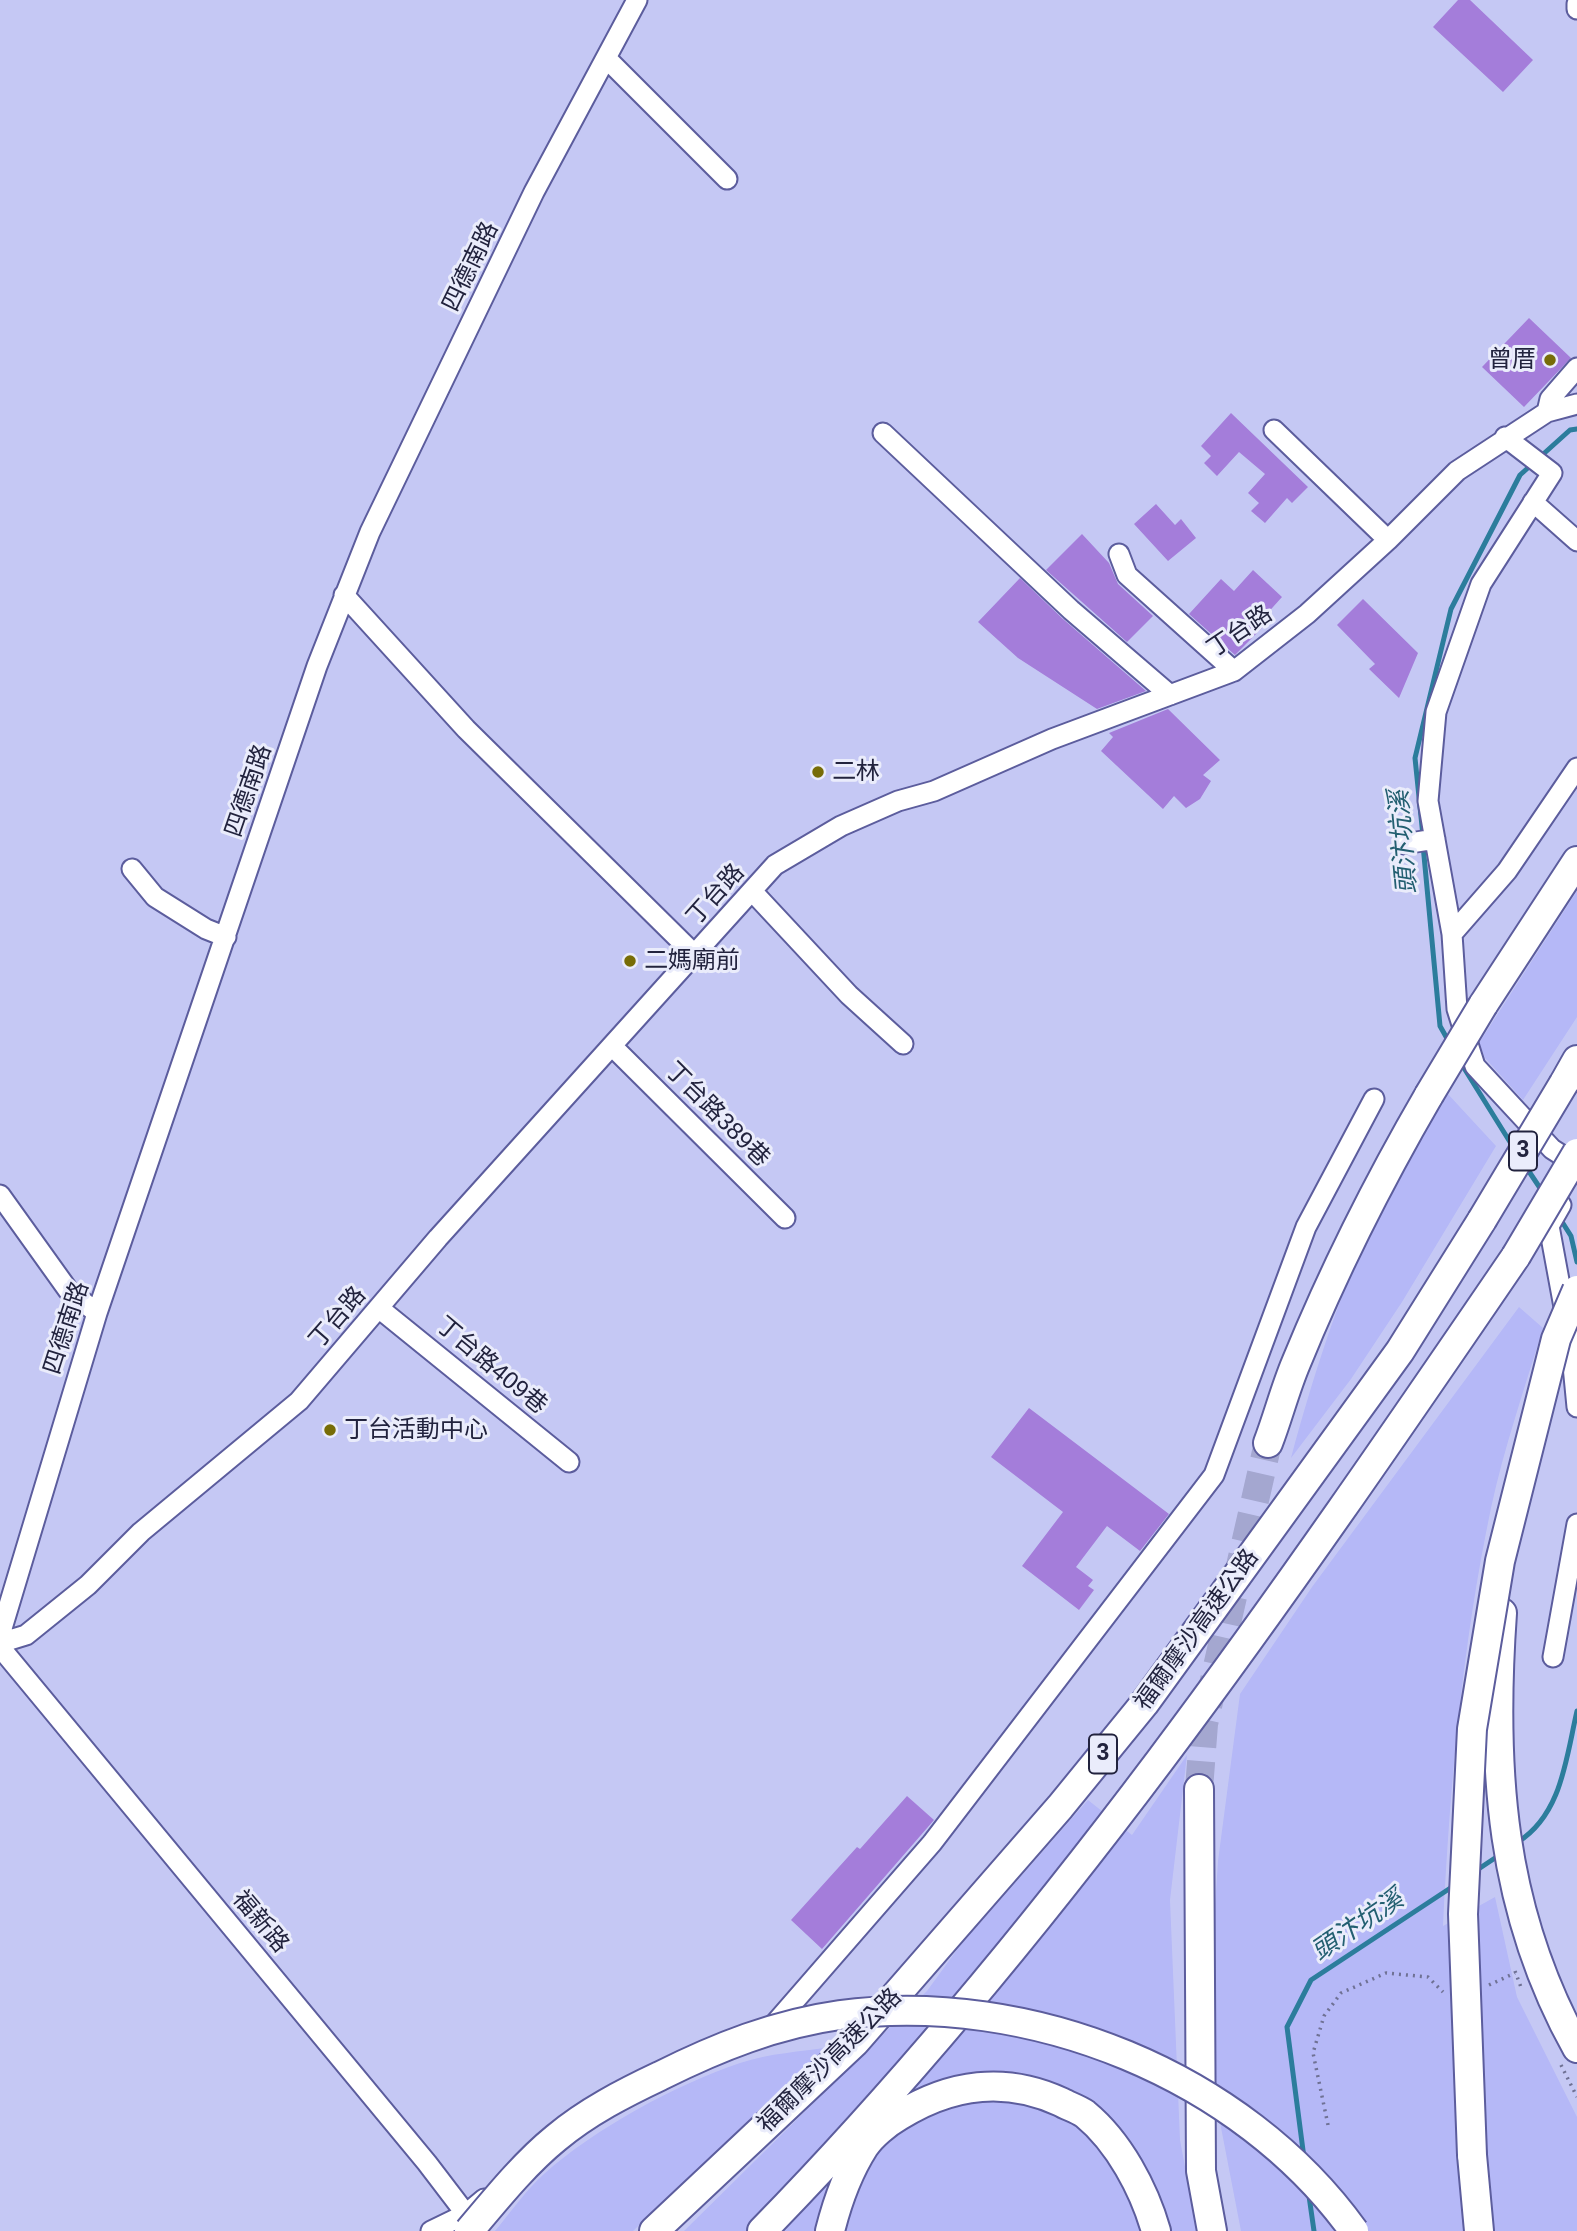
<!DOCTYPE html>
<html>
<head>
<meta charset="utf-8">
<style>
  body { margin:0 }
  canvas { display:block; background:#c5c8f4 }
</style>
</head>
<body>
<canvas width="1577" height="2231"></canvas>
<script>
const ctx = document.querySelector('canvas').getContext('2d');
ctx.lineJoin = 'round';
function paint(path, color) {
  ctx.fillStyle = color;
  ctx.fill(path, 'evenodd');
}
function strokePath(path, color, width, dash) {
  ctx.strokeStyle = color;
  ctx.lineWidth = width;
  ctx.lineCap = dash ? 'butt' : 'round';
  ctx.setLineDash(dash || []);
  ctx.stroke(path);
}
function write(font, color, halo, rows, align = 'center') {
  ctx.font = font + ' Helvetica,"Noto Sans TC",sans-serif';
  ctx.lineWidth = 6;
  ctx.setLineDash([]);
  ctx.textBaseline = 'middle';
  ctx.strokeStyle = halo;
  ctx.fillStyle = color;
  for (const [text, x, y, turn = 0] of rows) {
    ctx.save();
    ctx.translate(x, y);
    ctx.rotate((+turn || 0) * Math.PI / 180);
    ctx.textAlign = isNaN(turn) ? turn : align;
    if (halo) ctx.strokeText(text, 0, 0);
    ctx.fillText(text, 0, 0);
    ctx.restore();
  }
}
const green = new Path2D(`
  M1577,891V1017L1523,1100L1485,1058L1479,1043Z
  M1447,1093L1496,1146L1402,1302L1351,1379L1291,1458C1316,1365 1346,1274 1389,1188C1405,1155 1428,1124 1447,1093Z
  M1519,1307L1543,1328C1525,1387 1504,1448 1491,1508C1462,1646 1450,1785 1443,1926L1495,1897L1517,1997L1577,2117V2231H1241L1212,2081L1214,1922L1218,1861L1240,1694L1312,1587Z
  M1187,1755L1170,1900L1180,2140L1197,2231H684L927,1991L959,1947L1088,1800L1132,1835Z
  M830,2047L777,2093L633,2231H495C511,2212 526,2190 544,2174C594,2129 677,2084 740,2063C770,2053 800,2052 830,2047Z`);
const stream = new Path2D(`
  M1423,836L1415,758L1451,609L1520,475L1570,430L1577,429
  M1423,845L1440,1026L1449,1042
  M1459,1060L1515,1150
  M1526,1167L1544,1194
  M1559,1217L1571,1236L1577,1262
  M1518,1842C1562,1814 1566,1758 1577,1711
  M1474,1872L1501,1854
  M1304,2158L1287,2027L1311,1980L1455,1885
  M1309,2196L1314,2231`);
const building = new Path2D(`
  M1458,0H1470L1533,60L1503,92L1433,27Z
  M1529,318L1571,358L1524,407L1482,367Z
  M1231,413L1308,487L1292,503L1287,498L1265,523L1251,511L1259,503L1248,493L1265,474L1239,452L1217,476L1204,463L1211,456L1201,446Z
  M1156,504L1175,525L1181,519L1196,538L1168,561L1134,524Z
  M1082,534L1109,563L1118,584L1153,616L1127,642L1046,570Z
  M1253,570L1282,597L1264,617L1268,622L1235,655L1189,614L1221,579L1234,591Z
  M1020,578L1063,619L1146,691L1097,709L1018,658L978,622Z
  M1363,599L1418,653L1399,698L1369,669L1375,664L1337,625Z
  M1168,709L1220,760L1203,775L1211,781L1200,799L1186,808L1174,796L1163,809L1101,751L1113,737L1109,733Z
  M1029,1408L1169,1514L1140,1551L1107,1526L1076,1567L1093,1580L1088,1586L1094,1590L1079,1610L1022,1566L1063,1512L991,1457Z
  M907,1796L934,1820L822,1949L791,1920L857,1847L860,1849Z`);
const highwayTunnel = new Path2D(`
  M1199,1789L1204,1724L1268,1443`);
const path = new Path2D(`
  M1515,1971L1522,1990
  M1489,1985L1515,1973
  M1561,2065L1577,2097
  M1328,2125L1313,2053L1324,2016L1341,1993L1386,1973L1428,1977L1443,1992`);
const minor = new Path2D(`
  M1577,4V9
  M607,59L727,179
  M1547,412L1550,399L1577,368
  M1274,430L1388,540
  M883,433L1071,610L1170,695
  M1505,437L1552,473L1481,584L1436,712L1428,801L1452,934L1457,1009L1475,1066L1552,1149L1577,1165
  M1533,502L1577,541
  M1119,554L1127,575L1234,671
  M344,595L466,729L695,955
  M1404,844L1435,839
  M132,869L155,897L206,929L226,937
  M752,891L849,995L903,1044
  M1452,934L1507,871L1577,768
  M613,1047L785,1218
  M0,1195L68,1290L97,1313
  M1561,1205L1549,1226L1571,1345L1577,1407
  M380,1309L569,1462
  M0,1635L97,1313L317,666L370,532L398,474L534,192L637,0
  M0,1643L26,1635L88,1585L141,1532L299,1401L438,1238L775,865L841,826L898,801L934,791L1052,739L1234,671L1307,614L1388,540L1457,471L1547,412L1577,404
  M0,1647L427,2163L472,2222
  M1553,1657L1577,1524
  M771,2028L932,1843L1214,1475L1306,1227L1374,1099
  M431,2231L466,2214L484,2199`);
const highway = new Path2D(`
  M1483,1005L1577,861
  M1564,1083L1577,1060
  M1268,1443C1278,1417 1285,1389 1296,1363C1334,1270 1379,1181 1429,1095
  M1502,1613C1491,1768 1500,1910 1577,2048
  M1199,1789L1201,2171L1212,2231
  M1472,2155L1479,2231
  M654,2231L855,2042L1060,1807L1144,1704L1400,1351L1482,1220
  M762,2231C1050,1936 1284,1596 1516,1256
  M830,2231C837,2203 848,2172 864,2147C872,2135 887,2123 899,2116C950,2084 1005,2076 1061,2102C1068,2106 1078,2109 1085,2114C1119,2142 1144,2189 1156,2231`);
const highwayBridge = new Path2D(`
  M1429,1095L1483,1005
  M1482,1220L1564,1083
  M1516,1256L1577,1153
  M1472,2155L1463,1914L1472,1729L1500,1561L1556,1339L1577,1290
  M469,2231C496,2199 524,2164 556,2138C587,2112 624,2093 660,2076C718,2047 776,2024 840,2015C1030,1990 1242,2075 1354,2231`);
const markers = [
  [1550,360,7,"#776c07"],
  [818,772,7,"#776c07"],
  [630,961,7,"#776c07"],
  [330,1430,7,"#776c07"]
];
const shields = [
  [1523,1151,28],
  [1103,1754,28]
];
const shieldNames = [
  ["3",1523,1151],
  ["3",1103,1754]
];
const streetNames = [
  ["四德南路",471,267,-64],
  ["丁台路",1240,632,-34],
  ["四德南路",249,791,-71],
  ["丁台路",716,895,-48],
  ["丁台路389巷",717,1115,45],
  ["丁台路",338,1318,-49],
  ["四德南路",67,1328,-72],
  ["丁台路409巷",491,1366,40],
  ["福爾摩沙高速公路",1197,1630,-54],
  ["福新路",260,1922,50],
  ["福爾摩沙高速公路",830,2061,-45]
];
const poiNames = [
  ["曾厝",1536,360,"right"],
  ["二林",832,772],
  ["二媽廟前",644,961],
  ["丁台活動中心",344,1430]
];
const waterNames = [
  ["頭汴坑溪",1404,842,-95],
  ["頭汴坑溪",1358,1926,-34]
];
paint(green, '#b5b8f7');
strokePath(stream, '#2c7d9c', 5);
paint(building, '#a47dda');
strokePath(highwayTunnel, '#a4a7d0', 28, [28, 14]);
strokePath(minor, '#5c5d9d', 23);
strokePath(highway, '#5c5d9d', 32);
strokePath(path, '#6f7194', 3.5, [2, 5]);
strokePath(minor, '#fff', 19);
strokePath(highway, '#fff', 28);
strokePath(highwayBridge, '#5c5d9d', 32, []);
strokePath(highwayBridge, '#fff', 28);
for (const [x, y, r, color] of markers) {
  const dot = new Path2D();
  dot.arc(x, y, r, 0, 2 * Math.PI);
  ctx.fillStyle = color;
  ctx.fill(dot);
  strokePath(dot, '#eaecfb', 2.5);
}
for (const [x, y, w] of shields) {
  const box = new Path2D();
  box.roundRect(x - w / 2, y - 19.5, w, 39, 5);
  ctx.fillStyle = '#eaecfb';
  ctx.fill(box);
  strokePath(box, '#22233e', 2);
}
write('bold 23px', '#22233e', null, shieldNames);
write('24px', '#22233e', '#eaecfb', streetNames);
write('24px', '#22233e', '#eaecfb', poiNames, 'left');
write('italic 26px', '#235f71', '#eaecfb', waterNames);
</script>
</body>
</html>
